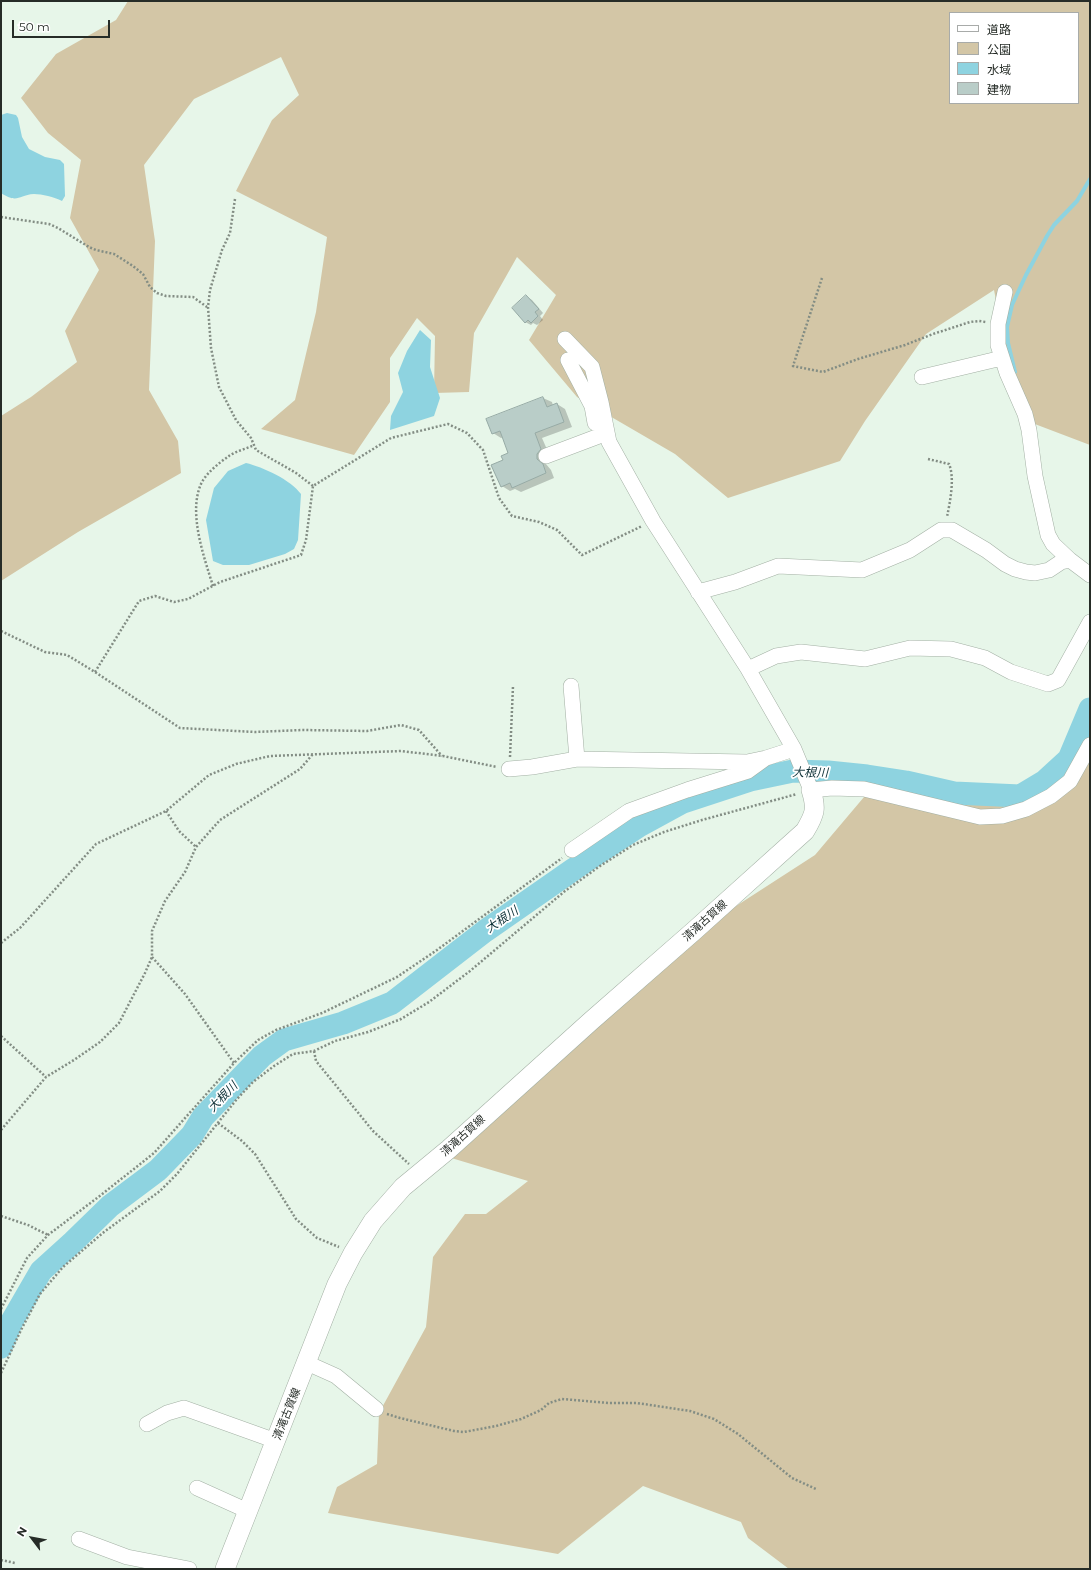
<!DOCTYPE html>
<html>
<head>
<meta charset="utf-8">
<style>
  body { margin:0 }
  #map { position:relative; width:1091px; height:1570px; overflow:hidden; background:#e7f6e9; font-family:Montserrat,"Noto Sans JP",sans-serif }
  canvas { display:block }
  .frame { position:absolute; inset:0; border:2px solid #262c27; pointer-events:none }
  .legend { position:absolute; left:949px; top:12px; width:130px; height:92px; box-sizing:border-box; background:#fff; border:1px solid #a8aba9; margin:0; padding:5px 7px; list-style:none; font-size:12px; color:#262c27 }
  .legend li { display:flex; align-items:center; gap:8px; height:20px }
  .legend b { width:20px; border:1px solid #a8aba9 }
  .north { position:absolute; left:12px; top:1518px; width:40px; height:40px; -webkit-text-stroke:3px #fff; paint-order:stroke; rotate:302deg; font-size:11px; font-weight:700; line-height:16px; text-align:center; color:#262c27 }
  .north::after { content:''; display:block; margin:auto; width:14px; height:18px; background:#262c27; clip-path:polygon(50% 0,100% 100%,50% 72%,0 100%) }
  .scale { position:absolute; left:12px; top:20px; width:98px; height:18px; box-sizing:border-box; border:2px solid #262c27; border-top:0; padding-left:5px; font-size:12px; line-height:14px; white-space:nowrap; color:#262c27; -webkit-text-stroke:3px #fff; paint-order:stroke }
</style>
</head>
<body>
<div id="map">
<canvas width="1091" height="1570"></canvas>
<div class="frame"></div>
<ul class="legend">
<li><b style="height:5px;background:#fff"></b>道路</li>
<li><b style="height:11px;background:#d3c6a6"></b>公園</li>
<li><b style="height:11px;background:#8ed3e0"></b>水域</li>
<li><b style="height:11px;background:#b9cdc8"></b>建物</li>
</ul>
<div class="north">N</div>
<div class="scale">50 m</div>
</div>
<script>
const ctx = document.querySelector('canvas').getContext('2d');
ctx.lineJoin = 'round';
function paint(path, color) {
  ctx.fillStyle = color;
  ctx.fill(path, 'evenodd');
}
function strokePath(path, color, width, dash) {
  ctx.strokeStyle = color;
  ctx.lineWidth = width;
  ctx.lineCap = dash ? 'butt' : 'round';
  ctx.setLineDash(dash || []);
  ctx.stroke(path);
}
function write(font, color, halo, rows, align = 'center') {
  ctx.font = font + ' Montserrat,"Noto Sans JP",sans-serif';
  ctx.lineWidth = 3.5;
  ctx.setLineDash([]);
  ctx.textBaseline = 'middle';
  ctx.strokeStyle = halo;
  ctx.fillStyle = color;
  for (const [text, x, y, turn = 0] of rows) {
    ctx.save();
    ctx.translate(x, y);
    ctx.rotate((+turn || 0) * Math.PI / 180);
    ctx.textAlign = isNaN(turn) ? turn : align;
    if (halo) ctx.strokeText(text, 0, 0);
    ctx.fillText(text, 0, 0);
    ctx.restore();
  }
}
const green = new Path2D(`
  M128,1H1090V445L1019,418L994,290L926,334L865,421L840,461L728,498L675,454L577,397L529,340L556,295L517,257L474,333L469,392L434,393L435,336L417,318L390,358V402L354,455L261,429L295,400L316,312L327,237L236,191L272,120L299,95L281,57L194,99L144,165L155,241L149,390L178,441L181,473L78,532L1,581V416L31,397L77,362L65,331L99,270L70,218L81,160L48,133L21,98L56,54L116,20ZM950,13H1078V103H950Z
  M1090,761V1569H789L748,1538L741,1522L643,1486L558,1554L328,1513L337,1487L377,1464L379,1413L426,1327L433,1257L465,1214H486L528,1181L438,1154L733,908L815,855L875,784L1009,807Z`);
const water = new Path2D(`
  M7,113L16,115L18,118L22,137L29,149L45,157L60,160L64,164L65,196L62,201C54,197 42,194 34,194C18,195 18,204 1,193V115Z
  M420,330L431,340L430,367L440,398L434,416L390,430L391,416L403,392L398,373L407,351Z
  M246,463C263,467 291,480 301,494L298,540L294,549L285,554L249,565H223L213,561L206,520L214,488L228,471Z`);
const shadow = new Path2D(`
  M526,296L532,300L543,313L540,316L543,320L537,325L533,323L531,325L525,322Z
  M543,398L552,402L553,406L557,404L565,409L572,427L542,438L549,454L545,459L546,464L551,470L554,478L521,492L515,489L510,491L502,486L504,461L510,453L504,437L501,438L493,433Z`);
const stream = new Path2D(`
  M1015,372L1008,343L1007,327L1012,305L1026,275L1047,236L1054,225L1077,201L1090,179`);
const river = new Path2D(`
  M1,1347L12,1321L41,1271L73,1242L110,1206L158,1170L192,1135L203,1117L262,1056L284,1040L343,1023L392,1003L485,931L574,869L639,826L683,802L750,780L793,771L828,772L867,776L906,782L954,793L1020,796L1045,781L1069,759L1090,709`);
const building = new Path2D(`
  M526,295L539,309L535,312L538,316L531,323L528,320L525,323L512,308Z
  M543,397L547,407L557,403L564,422L535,433L541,449L537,454V459L543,464L546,473L512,488L510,483L501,487L491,465L503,460L501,456L508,453L500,431L492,434L486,419Z`);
const path = new Path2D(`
  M235,199L230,233L222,250L210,290L208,307L211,348L219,387L236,420L251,438L256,450L296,473L313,486
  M1,217L49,224L58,228L89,247L96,250L114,254L133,266L143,274L150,287L157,293L166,296L193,297L207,307
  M822,278L793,366L823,372L858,359L905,345L933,334L970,322L979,321L986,322
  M928,459L949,464C955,478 950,502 947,517
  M213,586C204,557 188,513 201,484C206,473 219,463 229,456C236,451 246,449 254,445
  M1,631L45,652L67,655L95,672L180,728L255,732L303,730L367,731L401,725L419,730L442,756
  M95,672L139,601L155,596L174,602L188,599L220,582L301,555L306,540L313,486L391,438L448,424L467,433L483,450L499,498L512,516L539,522L557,530L582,555L642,526
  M510,757L513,686
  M166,811L179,831L196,847
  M1,943L20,928L96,844L166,811L209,775L236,764L270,756L401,751L443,756L497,767
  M152,957L185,994L234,1063
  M1,1036L46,1077
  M314,1051L316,1061L373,1131L409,1164
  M218,1123L242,1141L255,1154L296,1219L317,1238L339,1247
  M1,1130L46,1077L74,1060L100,1042L119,1023L145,973L152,957V931L165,901L185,872L196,847L220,820L300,769L313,754
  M1,1216L28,1225L48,1235
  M1,1309L27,1258L48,1235L101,1195L154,1153L234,1063L258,1040L276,1030L322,1013L397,977L437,950L562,858
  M1,1373L21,1330L40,1294L63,1267L104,1232L160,1191L177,1174L237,1099L253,1082L274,1066L293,1054L314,1051L335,1041L368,1032L401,1019L429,1002L470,971L565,891L600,866L633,845L664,832L702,820L797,794
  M387,1414L400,1418L454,1431L464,1432L496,1426L521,1419L541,1410L549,1403L562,1399L609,1403H637L690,1411L714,1419L738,1434L792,1478L816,1489
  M1,1560L15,1563`);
const minor = new Path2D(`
  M1005,292L998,324V345L1007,373L1025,414L1029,430L1035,476L1048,535L1053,544L1070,560L1090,575
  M565,339L592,367L601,402L609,442L653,521L748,669L794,749L811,790L832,788L864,789L980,817L1002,816L1026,809L1051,796L1070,781L1090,745
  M568,360L592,406L595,423
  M922,377L1002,358
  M546,456L607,433
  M698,592L735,582L778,566L862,570L910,550L941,530H952L986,550L1005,564L1015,569L1026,572L1035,573L1049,570L1061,562L1070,560
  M748,669L776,656L801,652L865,659L910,648L951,649L985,658L1011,672L1048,684L1058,680L1090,622
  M571,686L577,759
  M509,769L532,767L577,759L747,762L766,758
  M572,850L629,811L687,790L748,771L766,758L794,749
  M307,1363L336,1376L376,1409
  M147,1424L167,1413L184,1408L276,1441
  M197,1488L248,1511
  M79,1539L127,1557L189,1569`);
const major = new Path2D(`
  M225,1569L337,1284L353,1253L373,1221L403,1187L449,1149L591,1021L695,930L805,831C815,814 817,809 811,790`);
const streetNames = [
  ["清滝古賀線",705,921,-42],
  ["清滝古賀線",463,1136,-42],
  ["清滝古賀線",287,1414,-68]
];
const waterNames = [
  ["大根川",810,773,1],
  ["大根川",502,920,-34],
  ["大根川",223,1097,-46]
];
paint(green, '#d3c6a6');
paint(water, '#8ed3e0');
paint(shadow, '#0003');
strokePath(stream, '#8ed3e0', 4);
strokePath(river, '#8ed3e0', 23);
paint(building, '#b9cdc8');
strokePath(building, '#96aaa5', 1);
strokePath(minor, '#a3b0a4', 16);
strokePath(major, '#a3b0a4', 20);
strokePath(path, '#838d84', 2.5, [2, 2]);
strokePath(minor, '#fff', 15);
strokePath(major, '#fff', 19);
write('11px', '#262c27', '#fff', streetNames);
write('italic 12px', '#0c2f35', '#fff', waterNames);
</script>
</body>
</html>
